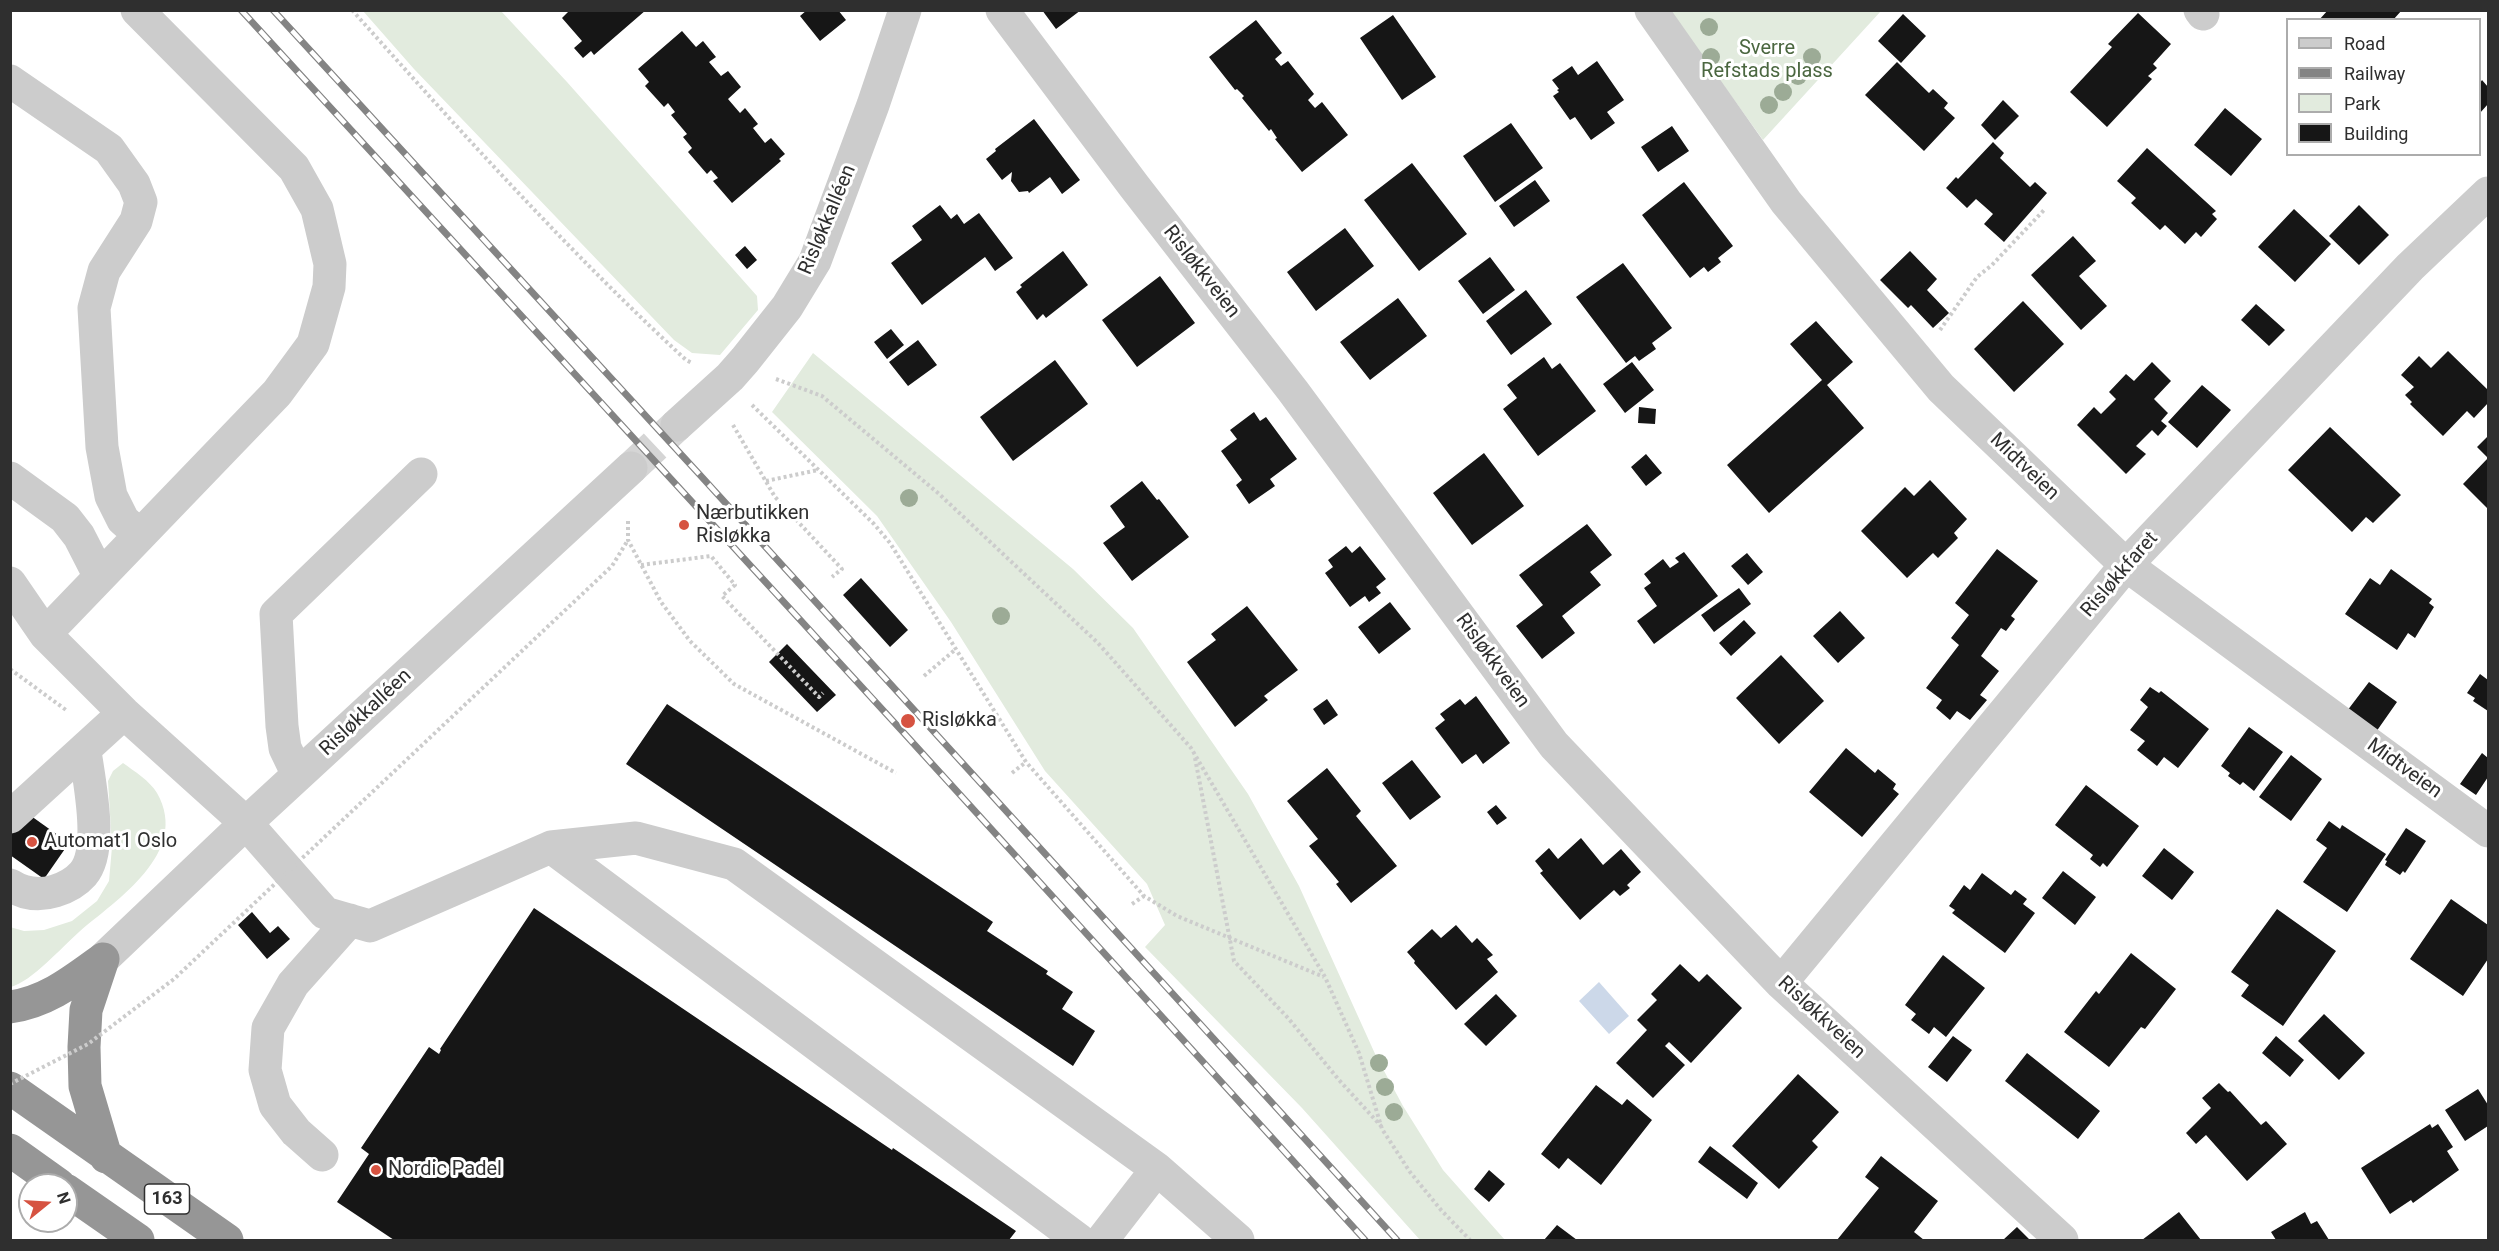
<!DOCTYPE html>
<html>
<head>
<meta charset="utf-8">
<style>
  body { margin:0 }
  #map { position:relative; width:2499px; height:1251px; overflow:hidden; background:#fff; font-family:Roboto,sans-serif }
  canvas { display:block }
  .frame { position:absolute; inset:0; border:12px solid #2f2f2f; pointer-events:none }
  .legend { position:absolute; left:2286px; top:18px; width:195px; height:138px; box-sizing:border-box; background:#fff; border:2px solid #acacac; margin:0; padding:8px 10px; list-style:none; font-size:18px; color:#2f2f2f }
  .legend li { display:flex; align-items:center; gap:12px; height:30px }
  .legend b { width:30px; border:2px solid #acacac }
  .north { position:absolute; left:18px; top:1173px; width:60px; height:60px; box-sizing:border-box; background:#fff; border:2px solid #acacac; border-radius:50%; rotate:72deg; font-size:16px; font-weight:700; line-height:24px; text-align:center; color:#2f2f2f }
  .north::after { content:''; display:block; margin:auto; width:21px; height:27px; background:#d65341; clip-path:polygon(50% 0,100% 100%,50% 72%,0 100%) }
</style>
</head>
<body>
<div id="map">
<canvas width="2499" height="1251"></canvas>
<div class="frame"></div>
<ul class="legend">
<li><b style="height:8px;background:#ccc"></b>Road</li>
<li><b style="height:8px;background:#848484"></b>Railway</li>
<li><b style="height:16px;background:#e2ebde"></b>Park</li>
<li><b style="height:16px;background:#161616"></b>Building</li>
</ul>
<div class="north">N</div>
</div>
<script>
const ctx = document.querySelector('canvas').getContext('2d');
ctx.lineJoin = 'round';
function paint(path, color) {
  ctx.fillStyle = color;
  ctx.fill(path, 'evenodd');
}
function strokePath(path, color, width, dash) {
  ctx.strokeStyle = color;
  ctx.lineWidth = width;
  ctx.lineCap = dash ? 'butt' : 'round';
  ctx.setLineDash(dash || []);
  ctx.stroke(path);
}
function write(font, color, halo, rows, align = 'center') {
  ctx.font = font + ' Roboto,sans-serif';
  ctx.lineWidth = 6;
  ctx.setLineDash([]);
  ctx.textBaseline = 'middle';
  ctx.strokeStyle = halo;
  ctx.fillStyle = color;
  for (const [text, x, y, turn = 0] of rows) {
    ctx.save();
    ctx.translate(x, y);
    ctx.rotate((+turn || 0) * Math.PI / 180);
    ctx.textAlign = isNaN(turn) ? turn : align;
    if (halo) ctx.strokeText(text, 0, 0);
    ctx.fillText(text, 0, 0);
    ctx.restore();
  }
}
const green = new Path2D(`
  M363,11H501L567,82L757,296L758,310L720,355L692,353L674,340L414,69Z
  M1670,11H1881L1763,140Z
  M813,353L1073,569L1133,628L1248,794L1299,886L1376,1056L1403,1106L1443,1170L1505,1240H1420L1302,1108L1145,947L1165,925L1147,884L1045,771L951,622L877,516L772,412Z
  M123,763C134,771 150,781 157,793C191,853 116,900 79,932C61,948 32,981 11,987L10,927L24,931L44,930L72,921L97,901L109,881L112,847L108,781L113,771Z`);
const water = new Path2D(`
  M1599,982L1629,1016L1609,1034L1579,1001Z`);
const building = new Path2D(`
  M570,10H646L594,55L591,51L583,58L574,48L582,41L562,18Z
  M807,10H838L846,20L820,41L800,16Z
  M1042,10H1081L1056,29Z
  M2328,10H2402L2393,20H2319Z
  M2138,13L2171,44L2153,64L2157,68L2148,76L2152,79L2107,127L2070,92L2112,47L2108,44Z
  M1903,14L1926,36L1901,63L1878,41Z
  M1393,15L1436,77L1402,100L1360,38Z
  M1256,20L1282,53L1275,59L1281,66L1288,61L1314,94L1308,100L1315,108L1322,102L1348,135L1302,172L1275,139L1277,138L1271,129L1269,131L1242,98L1244,96L1237,89L1235,90L1209,57Z
  M682,31L696,47L703,41L716,57L709,62L721,76L728,71L741,87L728,99L740,113L745,108L758,124L753,128L765,143L771,138L785,154L779,159L781,161L732,203L713,181L718,178L711,170L707,174L688,152L692,148L683,137L687,134L671,115L675,112L668,103L664,107L645,86L649,82L638,69Z
  M1597,61L1624,100L1607,112L1615,123L1591,140L1575,117L1570,120L1553,96L1559,92L1557,90L1559,89L1552,80L1572,66L1578,75Z
  M1897,62L1929,93L1933,89L1948,103L1944,108L1955,118L1924,151L1865,95Z
  M2482,80L2488,87V104L2480,113V83Z
  M2003,100L2019,116L1995,140L1981,125Z
  M2225,108L2262,139L2231,176L2194,145Z
  M1034,119L1080,180L1062,194L1050,177L1029,193L1028,191L1019,192L1011,181L1012,172L1002,180L986,159L996,151L995,149Z
  M1511,123L1543,168L1495,202L1463,156Z
  M1672,126L1689,151L1658,172L1641,147Z
  M1993,142L2004,153L2000,158L2030,187L2035,182L2047,193L2004,242L1984,224L1993,214L1984,206L1976,199L1967,208L1946,188L1956,177L1958,179Z
  M2147,148L2216,211L2212,214L2217,219L2201,237L2196,232L2185,244L2165,225L2160,230L2131,203L2136,198L2117,181Z
  M1412,163L1467,234L1419,271L1364,200Z
  M1535,180L1550,201L1514,227L1499,206Z
  M1684,182L1733,246L1718,258L1721,262L1708,272L1704,267L1690,278L1642,215Z
  M940,205L951,219L957,214L964,224L979,213L1013,258L995,271L985,257L922,305L891,263L922,240L912,226Z
  M2359,205L2389,235L2359,265L2329,236Z
  M2294,209L2331,244L2295,282L2258,247Z
  M1345,228L1374,266L1316,311L1287,272Z
  M2073,236L2096,261L2079,276L2107,306L2081,330L2031,275Z
  M745,246L757,260L747,269L735,255Z
  M1063,251L1088,285L1046,318L1043,314L1037,320L1016,292L1022,287L1020,285Z
  M1910,251L1937,279L1927,290L1949,313L1933,328L1911,305L1908,308L1880,280Z
  M1490,257L1515,290L1483,314L1458,281Z
  M1623,263L1672,328L1652,343L1656,349L1639,361L1635,356L1626,363L1576,297Z
  M1160,276L1195,323L1137,367L1102,320Z
  M1526,290L1552,324L1511,355L1486,321Z
  M1398,298L1427,336L1370,380L1340,342Z
  M2023,301L2064,344L2014,392L1974,349Z
  M2256,304L2285,330L2269,346L2241,320Z
  M1816,321L1853,362L1827,385L1864,428L1769,513L1727,465L1822,380L1790,344Z
  M891,329L904,345L887,359L874,342Z
  M918,340L937,365L908,386L889,362Z
  M2448,351L2488,390V403L2474,418L2467,411L2443,436L2410,404L2412,402L2405,395L2414,387L2401,375L2419,356L2431,368Z
  M1544,357L1552,369L1560,363L1596,411L1538,456L1503,409L1517,398L1507,385Z
  M1055,360L1088,404L1013,461L980,417Z
  M1632,362L1654,390L1625,413L1603,384Z
  M2152,362L2171,381L2154,399L2168,413L2161,421L2167,426L2158,436L2152,430L2136,446L2146,454L2126,474L2077,425L2094,407L2101,414L2116,399L2109,392L2126,374L2134,381Z
  M2202,385L2231,410L2197,448L2168,422Z
  M1639,407L1656,409L1655,424L1638,423Z
  M1254,412L1260,421L1266,417L1297,459L1270,479L1275,486L1249,504L1236,485L1242,480L1221,451L1237,439L1230,430Z
  M2330,427L2401,495L2373,523L2366,517L2352,532L2288,470Z
  M2488,436V509L2463,484L2488,458L2477,447Z
  M1484,453L1524,506L1472,545L1433,493Z
  M1646,454L1662,473L1646,486L1631,467Z
  M1930,480L1967,519L1954,533L1958,538L1938,558L1933,553L1907,578L1861,531L1905,487L1914,496Z
  M1142,481L1157,500L1159,499L1189,537L1132,581L1103,543L1125,527L1110,506Z
  M1587,524L1612,555L1590,572L1601,585L1562,616L1575,633L1542,659L1516,626L1543,605L1519,575Z
  M1346,546L1352,553L1360,546L1386,579L1376,587L1381,593L1369,602L1365,596L1350,607L1325,573L1333,567L1328,560Z
  M1997,549L2038,581L2011,616L2015,619L2006,631L2001,628L1981,656L1999,671L1980,695L1987,700L1970,720L1957,711L1950,720L1936,708L1942,700L1926,688L1959,645L1951,638L1969,615L1955,603Z
  M1684,552L1718,596L1654,644L1637,621L1657,606L1644,588L1651,583L1644,574L1663,559L1670,568L1679,562L1675,558Z
  M1747,553L1763,572L1748,585L1731,566Z
  M2391,569L2432,599L2429,603L2434,607L2415,638L2408,633L2397,650L2345,614L2370,578L2380,585Z
  M861,578L908,630L890,647L843,595Z
  M1739,588L1751,604L1714,632L1701,615Z
  M1390,602L1411,629L1379,654L1358,627Z
  M1247,606L1298,670L1264,696L1268,700L1235,727L1187,662L1216,640L1211,634Z
  M1840,611L1865,638L1838,663L1813,636Z
  M1744,620L1756,633L1731,656L1719,643Z
  M787,644L836,695L817,712L769,662Z
  M1781,655L1824,701L1779,744L1736,698Z
  M2480,674L2488,680V711L2473,701L2475,698L2467,693Z
  M2369,682L2397,702L2376,732L2347,711Z
  M2150,687L2159,693L2161,691L2209,729L2178,768L2164,757L2157,766L2137,750L2145,741L2130,730L2148,707L2140,700Z
  M1476,696L1510,743L1483,764L1476,754L1462,764L1435,728L1445,720L1440,714L1460,699L1465,705Z
  M1327,699L1338,715L1324,725L1313,709Z
  M667,704L993,922L987,931L1048,971L1046,974L1073,992L1062,1009L1095,1031L1073,1066L626,764Z
  M2249,727L2283,752L2254,791L2243,782L2240,785L2228,776L2230,773L2221,766Z
  M1846,748L1875,773L1878,769L1896,784L1893,789L1899,794L1862,837L1809,792Z
  M2482,753L2488,758V777L2476,795L2460,784Z
  M2291,755L2322,779L2291,821L2259,797Z
  M1412,760L1441,797L1410,820L1382,783Z
  M1327,768L1361,811L1356,816L1397,866L1351,903L1336,884L1339,882L1309,846L1318,839L1287,801Z
  M2086,785L2139,826L2107,867L2103,863L2100,867L2090,859L2093,855L2055,825Z
  M10,801L69,843L44,879L10,855Z
  M1496,805L1507,818L1497,825L1487,812Z
  M2329,821L2340,829L2342,825L2386,854L2347,912L2303,882L2327,848L2316,840Z
  M2406,828L2426,841L2405,873L2403,871L2400,875L2385,865L2387,861L2385,860Z
  M1581,838L1603,865L1621,849L1641,872L1627,885L1630,888L1620,896L1614,890L1580,920L1540,873L1543,871L1535,861L1549,848L1558,859Z
  M2164,848L2194,872L2172,900L2142,876Z
  M2063,871L2096,897L2075,925L2042,898Z
  M1982,873L2011,895L2015,890L2027,899L2023,904L2035,913L2005,953L1952,913L1955,910L1949,906L1964,885L1970,890Z
  M2451,899L2488,925V959L2463,996L2410,959Z
  M534,908L892,1150L893,1148L1016,1231L1009,1240H394L337,1202L369,1154L361,1148L429,1047L439,1054L441,1050L440,1049Z
  M2277,909L2336,951L2283,1026L2241,996L2249,985L2231,972Z
  M252,912L270,933L278,926L290,939L267,959L238,925Z
  M1456,925L1472,943L1477,938L1493,955L1487,959L1498,972L1456,1010L1414,963L1415,961L1407,952L1432,929L1441,938Z
  M2131,953L2176,989L2145,1029L2141,1027L2109,1067L2064,1032L2096,991L2099,994Z
  M1943,955L1985,988L1946,1037L1934,1027L1929,1034L1911,1020L1916,1014L1905,1005Z
  M1680,964L1699,982L1707,974L1742,1008L1691,1063L1669,1042L1665,1046L1685,1065L1653,1098L1616,1063L1647,1030L1637,1020L1657,1000L1651,994Z
  M1496,994L1517,1016L1486,1046L1464,1024Z
  M2324,1014L2365,1053L2339,1080L2298,1041Z
  M1953,1036L1972,1050L1947,1082L1928,1067Z
  M2276,1036L2304,1060L2290,1077L2262,1053Z
  M2027,1053L2100,1111L2078,1139L2005,1081Z
  M1798,1074L1839,1112L1812,1141L1818,1147L1779,1189L1732,1146Z
  M2219,1083L2228,1092L2230,1091L2261,1125L2266,1121L2287,1144L2247,1181L2206,1135L2196,1144L2186,1133L2211,1108L2202,1098Z
  M1596,1085L1622,1105L1627,1099L1652,1120L1601,1185L1568,1158L1559,1169L1541,1154Z
  M2478,1089L2488,1105V1126L2465,1141L2445,1110Z
  M2430,1124L2432,1128L2438,1124L2453,1147L2447,1151L2459,1170L2413,1203L2411,1200L2390,1214L2361,1168Z
  M1710,1146L1758,1183L1747,1199L1698,1162Z
  M1881,1156L1938,1201L1914,1232L1924,1240H1837L1879,1188L1865,1177Z
  M1489,1170L1505,1184L1489,1202L1474,1189Z
  M2179,1212L2201,1240H2142Z
  M2305,1212L2311,1224L2317,1221L2329,1240H2276L2271,1232Z
  M1557,1225L1577,1240H1544Z
  M2017,1227L2030,1240H2003Z`);
const minorTunnel = new Path2D(`
  M631,468L677,425`);
const path = new Path2D(`
  M352,10C460,131 567,250 686,360L692,363
  M1940,330L1977,277L1992,265L2045,209
  M776,379L822,396L938,493L1098,643L1191,748L1325,977L1359,1053L1382,1129L1410,1172L1441,1210L1470,1240
  M752,405L874,524L890,543L1026,762L1144,896L1177,916L1324,977
  M733,425L775,497L842,569L832,577
  M766,481L818,470
  M628,521V540L661,602L690,641L734,684L896,773
  M641,565L711,556L735,585L722,596L819,697L823,693
  M10,669L66,710
  M924,676L956,649
  M1195,758L1234,961L1288,1018L1339,1080L1381,1126
  M1012,773L1026,762
  M1132,904L1144,896`);
const minor = new Path2D(`
  M1002,10L1134,186L1293,391L1554,745L1781,983L2062,1240
  M1651,10L1786,202L1941,388L2126,565L2488,831
  M2200,10L2203,14
  M10,81L109,149L134,184L141,202L136,221L104,271L94,308L102,447L111,496L123,520L140,535
  M677,425L730,377L745,360L787,307L815,261L873,105L905,10
  M10,478L65,518L79,536L100,577
  M10,583L45,634L124,713L246,823L325,913L370,926L551,847L636,838L734,864L1157,1169L1238,1240
  M45,634L277,393L313,344L329,287L330,264L317,209L294,168L137,10
  M298,775L285,748L282,726L276,614L421,474
  M10,817L124,713
  M551,847L1079,1240
  M10,885C24,894 39,896 55,891C65,888 75,883 83,874C104,850 89,781 85,751
  M103,959L246,823L631,468
  M1781,983L2126,565L2410,267L2488,193
  M322,1155L296,1132L275,1105L265,1070L268,1028L293,984L350,920
  M1102,1240L1157,1169`);
const highway = new Path2D(`
  M103,959L86,1010L84,1047L85,1086L106,1157
  M10,1007C47,1002 74,980 103,959
  M10,1088L227,1240
  M10,1150L59,1185
  M66,1190L138,1240`);
const rail = new Path2D(`
  M241,10L903,732L1365,1240
  M273,10L700,475L1397,1240`);
const pathBridge = new Path2D(`
  M10,1084L88,1044L174,979L612,566L628,540`);
const trees = [
  [1709,27],
  [1711,57],
  [1812,57],
  [1798,76],
  [1783,92],
  [1769,105],
  [909,498],
  [1001,616],
  [1379,1063],
  [1385,1087],
  [1394,1112]
];
const markers = [
  [684,525,6,"#d65341"],
  [908,721,8,"#d65341"],
  [32,842,6,"#d65341"],
  [376,1170,6,"#d65341"]
];
const shields = [
  [167,1199,45]
];
const shieldNames = [
  ["163",167,1199]
];
const parkNames = [
  ["Sverre",1767,49],
  ["Refstads plass",1767,72]
];
const streetNames = [
  ["Risløkkalléen",828,220,-67],
  ["Risløkkveien",1201,272,52],
  ["Midtveien",2024,467,44],
  ["Risløkkfaret",2120,575,-49],
  ["Risløkkveien",1492,661,54],
  ["Risløkkalléen",366,713,-43],
  ["Midtveien",2404,769,36],
  ["Risløkkveien",1821,1018,43]
];
const poiNames = [
  ["Nærbutikken",696,514],
  ["Risløkka",696,537],
  ["Risløkka",922,721],
  ["Automat1 Oslo",44,842],
  ["Nordic Padel",388,1170]
];
paint(green, '#e2ebde');
paint(water, '#ccd8e9');
paint(building, '#161616');
strokePath(minorTunnel, '#d5d5d5', 33, [33, 16]);
strokePath(path, '#ccc', 4, [3, 3]);
strokePath(minor, '#ccc', 33);
strokePath(highway, '#969696', 33);
strokePath(rail, '#848484', 7);
strokePath(rail, '#fff', 4.5, [14]);
strokePath(pathBridge, '#ccc', 4, [3, 3]);
ctx.fillStyle = '#9cab96';
for (const [x, y] of trees) {
  ctx.beginPath();
  ctx.arc(x, y, 9, 0, 2 * Math.PI);
  ctx.fill();
}
for (const [x, y, r, color] of markers) {
  const dot = new Path2D();
  dot.arc(x, y, r, 0, 2 * Math.PI);
  ctx.fillStyle = color;
  ctx.fill(dot);
  strokePath(dot, '#fff', 2);
}
for (const [x, y, w] of shields) {
  const box = new Path2D();
  box.roundRect(x - w / 2, y - 15, w, 30, 4.5);
  ctx.fillStyle = '#fff';
  ctx.fill(box);
  strokePath(box, '#2f2f2f', 1.5);
}
write('bold 18px', '#2f2f2f', null, shieldNames);
write('20px', '#4b6740', '#fff', parkNames);
write('20px', '#2f2f2f', '#fff', streetNames);
write('20px', '#2f2f2f', '#fff', poiNames, 'left');
</script>
</body>
</html>
